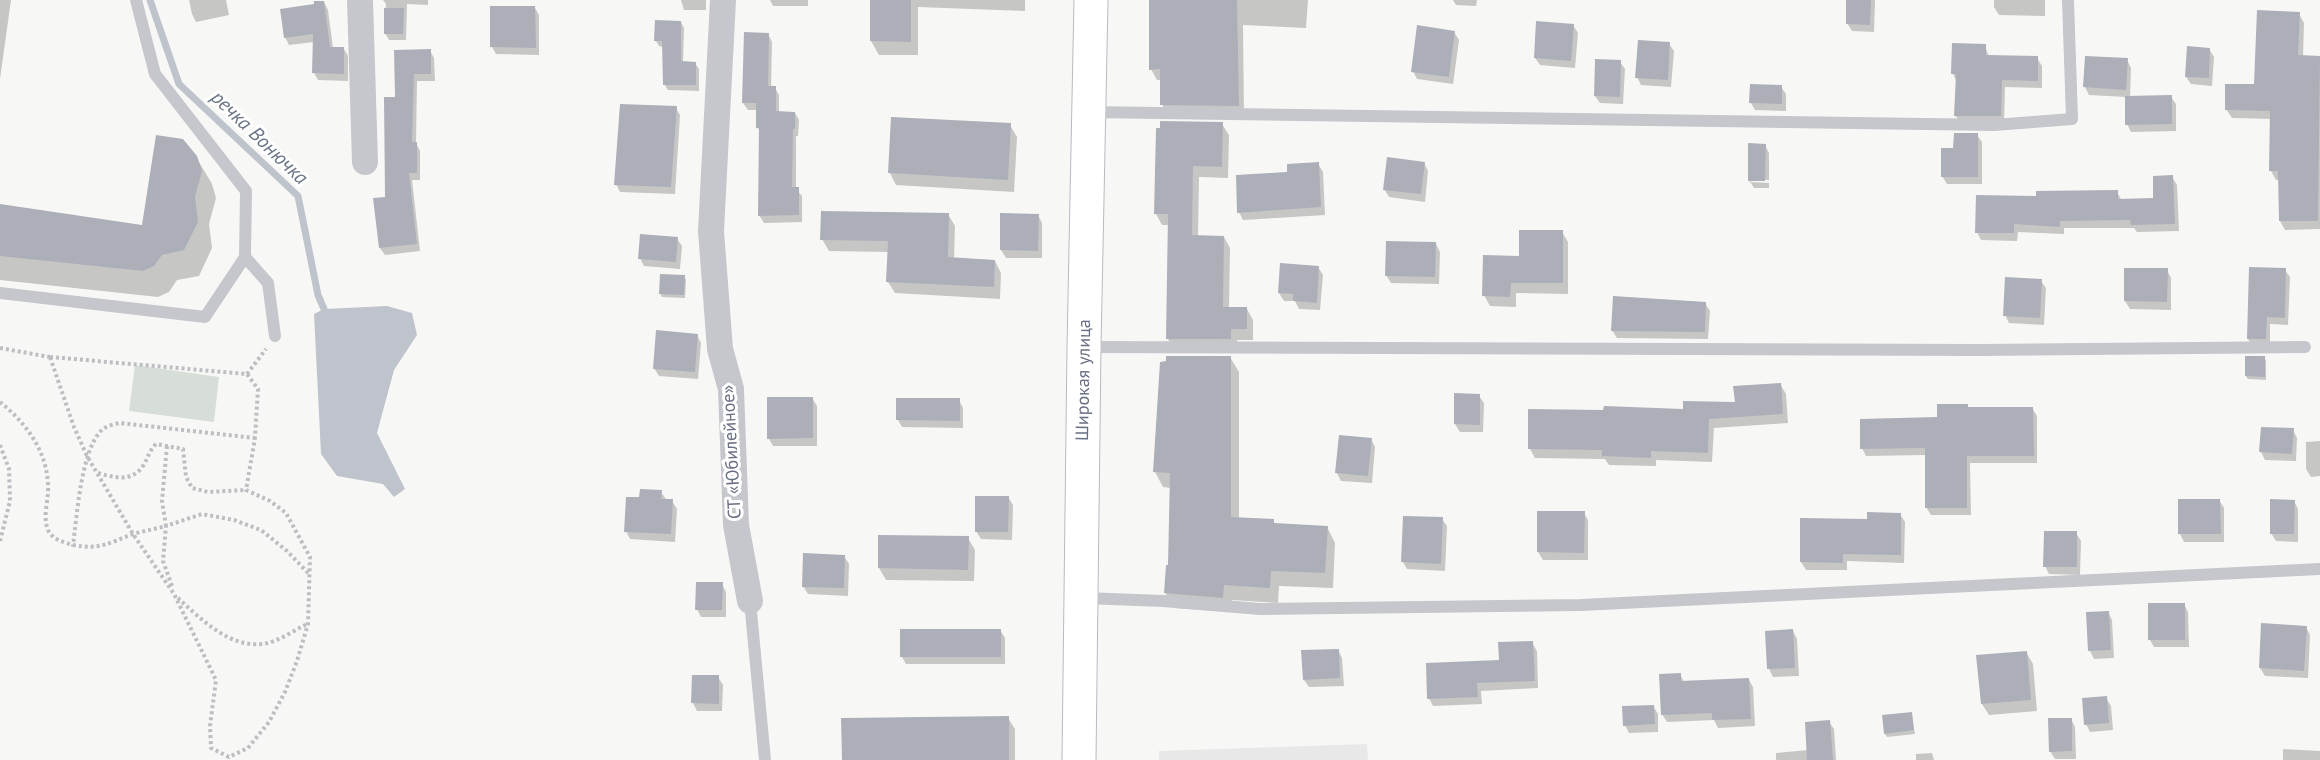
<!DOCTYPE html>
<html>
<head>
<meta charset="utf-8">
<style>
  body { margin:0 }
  canvas { display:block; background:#f7f8f5 }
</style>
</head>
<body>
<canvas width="2320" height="760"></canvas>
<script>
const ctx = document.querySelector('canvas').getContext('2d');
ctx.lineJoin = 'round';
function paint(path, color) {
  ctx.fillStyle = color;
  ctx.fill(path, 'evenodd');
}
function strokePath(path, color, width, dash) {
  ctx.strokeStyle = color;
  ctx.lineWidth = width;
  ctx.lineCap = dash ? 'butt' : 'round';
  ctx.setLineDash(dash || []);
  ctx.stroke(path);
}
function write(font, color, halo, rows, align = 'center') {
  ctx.font = font + ' "PT Sans",sans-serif';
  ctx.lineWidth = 6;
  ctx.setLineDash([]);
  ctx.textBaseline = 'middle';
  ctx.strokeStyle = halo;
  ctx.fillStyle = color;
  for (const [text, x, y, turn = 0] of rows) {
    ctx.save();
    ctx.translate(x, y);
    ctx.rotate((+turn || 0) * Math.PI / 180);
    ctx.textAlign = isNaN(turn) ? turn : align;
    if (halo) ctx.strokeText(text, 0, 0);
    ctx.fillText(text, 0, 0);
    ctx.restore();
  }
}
const built = new Path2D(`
  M1367,744L1368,760H1159V751Z`);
const green = new Path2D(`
  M135,365L219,377L214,422L129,411Z`);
const water = new Path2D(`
  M387,306L412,313L417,335L394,370L377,433L405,489L394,497L383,484L337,476L321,454L314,314L324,309Z`);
const shadow = new Path2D(`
  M0,0H11L0,79Z
  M189,0H226L229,15L196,22L192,14Z
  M383,0H428V5L407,4L406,40H389L385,33L386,4Z
  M681,0H706V10H684Z
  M770,0H808V6H773Z
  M872,0H1025V11L918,7V55H879L871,41Z
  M1150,0H1308L1306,28L1243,25L1244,117L1168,116L1162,104L1161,80H1157L1151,69Z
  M1453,0H1477L1476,6L1456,5Z
  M1848,0H1875L1874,32L1852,31L1847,23Z
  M1994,0H2045V16L1999,15L1994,7Z
  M324,2L328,10L333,48L344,49L348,56V81L318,80L314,73V42L289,45L285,37Z
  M535,8L539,15V55L496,54L492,47Z
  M2299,14L2304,23L2303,57L2320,58V229L2285,230L2280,221V180H2276L2271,171L2272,119L2232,118L2226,109L2255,86Z
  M681,22L684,28L683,63H695L699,69V91L668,90L664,84V47L659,46L656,41Z
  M1573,25L1578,33L1575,68L1540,65L1535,58Z
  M1454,32L1459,40L1453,84L1417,79L1413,71Z
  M768,34L772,42L771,88H775L779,95V113H795L799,120L798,136H796V189L802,196V222L764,223L759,215L760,132L758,128V110H748L743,103Z
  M1669,44L1674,51L1671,87L1641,85L1637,77Z
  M1985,46L1989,57L2037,58L2042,66V88L2005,87L2004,124H1960L1956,116L1957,82L1953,74Z
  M2209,49L2214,57L2212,86L2191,84L2186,77Z
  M430,51L434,58L435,81H417L416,143L420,151V180H412L420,251L385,255L380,248L397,98Z
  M2127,60L2131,68L2130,97H2171L2176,104V131L2131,132L2127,124L2126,97L2089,95L2085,87Z
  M1620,62L1625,69L1623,104L1600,103L1595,96Z
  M1781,87L1786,94V111L1755,110L1751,103Z
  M676,108L680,115L675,194L620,192L616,184Z
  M893,118L1010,125L1017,137L1014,192L896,185L890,173Z
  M1222,124L1229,135L1228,178L1199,177L1198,237H1224L1230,248L1229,309H1247L1253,320V340H1237V350H1174L1168,339L1169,225H1162L1156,214L1162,129Z
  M1977,135L1982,142V184H1947L1942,176L1955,150Z
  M1765,145L1769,153V180L1751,179V182L1769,183V188H1754L1749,180Z
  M196,157L212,184L216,198L209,224L212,248L199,276L177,280L169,292L158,297L0,280V206L144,226Z
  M1424,163L1428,171L1425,202L1389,197L1384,189Z
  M1318,164L1323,172L1325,215L1243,220L1239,212L1289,174Z
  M2172,177L2177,185L2179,231L2137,232L2134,228H2064V234L2018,232L2017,241L1981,240L1977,232L2038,198L2117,192L2121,199H2155Z
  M948,214L955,226L954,259L995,261L1001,273L1000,299L895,293L888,282L889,252L829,251L822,239Z
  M1038,215L1042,223V258H1006L1001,250Z
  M1562,232L1568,242V294L1516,293V307L1490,306L1484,295L1521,258Z
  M677,239L682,246L680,269L644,266L640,258Z
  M1436,244L1440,252L1439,284L1391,283L1386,275Z
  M1318,267L1323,275L1320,310L1299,309L1295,301H1284L1279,293Z
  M2167,270L2171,278V310L2130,309L2125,301Z
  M2285,270L2290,277L2288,325L2270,324V346L2253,347L2248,339Z
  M684,276L686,280L685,298L662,297L660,293Z
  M2041,281L2046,288L2044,325L2009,323L2005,315Z
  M1705,303L1710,311L1708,339L1617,338L1612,330Z
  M697,335L701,343L698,379L659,376L654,368Z
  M1230,357L1239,372V519L1273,521L1275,524L1327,527L1335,543L1333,588L1279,586L1278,603L1232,600L1231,612L1174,608L1165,592L1170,567L1171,488L1163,487L1155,472L1161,363Z
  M2264,357L2266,361V380L2248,379L2246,376Z
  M1780,384L1786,394L1788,423L1714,428L1712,462L1656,460V466L1609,465L1605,459L1535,458L1530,449L1684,411L1736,404Z
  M1479,396L1484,403L1483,432H1460L1455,424Z
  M812,398L817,406V446H773L769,439Z
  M959,400L963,408V428L902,427L898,420Z
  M1967,405L1969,408H2032L2037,416V463H1970L1971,515H1931L1926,507V455L1866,456L1862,448Z
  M2293,430L2297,438L2296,461L2265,460L2261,452Z
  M1371,439L1375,447L1372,483L1341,481L1337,473Z
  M2320,441V476L2311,477L2306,469V442Z
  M661,492L666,499L672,501L677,509L675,542L630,539L626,531Z
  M1008,497L1013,505L1012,540L981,539L976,531Z
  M2219,500L2224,508V542H2184L2180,534Z
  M2294,501L2298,509V542L2276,541L2271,533Z
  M1539,512L1584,513L1588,520V560H1543L1538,552Z
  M1900,514L1905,522L1904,563L1847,561V570H1806L1801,562L1869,520Z
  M1442,519L1447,526L1445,571L1407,569L1403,562Z
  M2076,533L2081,541L2080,575L2049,574L2045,566Z
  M968,538L975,550L974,581L886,580L879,568Z
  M844,556L849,564L848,596L808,594L803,586Z
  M722,584L726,592V617H701L697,609Z
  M2184,604L2188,612L2189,647H2154L2150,640Z
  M2108,612L2112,620L2114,658L2094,659L2090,651L2088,613Z
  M2306,627L2310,635L2308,678L2265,676L2260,668Z
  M1000,630L1005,638V664H906L902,657Z
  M1793,631L1797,639L1799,676L1773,677L1769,669L1767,632Z
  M1532,643L1537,651L1538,688L1481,691L1482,704L1433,706L1429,698Z
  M1338,650L1342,658L1344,686L1309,687L1304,680Z
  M2026,652L2033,664L2037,711L1989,715L1982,704Z
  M1680,674L1684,682L1749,680L1753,687L1755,726L1718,728L1714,720L1667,722L1662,714Z
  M718,677L723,685L722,711H697L693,703Z
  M2106,698L2111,706L2113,730L2090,732L2086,724Z
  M1653,706L1658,714V732L1629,733L1625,725Z
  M1911,714L1915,734L1887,737L1885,734Z
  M1008,718L1015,729V760H843Z
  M2071,719L2075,727L2076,759H2055L2050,751Z
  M1829,722L1834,729L1836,760H1776V753L1808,750Z
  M2283,749L2320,751V760H2283Z
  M1932,753L1934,760H1916V754Z`);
const stream = new Path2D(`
  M150,0L179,84L298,196L318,295L324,309`);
const building = new Path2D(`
  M870,0H911V42L870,41Z
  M1149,0H1237L1239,106L1160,105V69L1149,70Z
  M1846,0H1871L1870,25L1846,24Z
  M314,1H324L330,47H344V74L312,73L313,34L284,38L280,9L314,4Z
  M490,6H535L536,48L490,47Z
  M384,8H404L403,34H384Z
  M2257,10L2300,12L2298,55L2320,56L2318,221H2279L2278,171H2269L2270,111L2225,110V84H2254Z
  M655,20L681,21V61L696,62V85H663L662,41H654Z
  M1536,21L1574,24L1571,61L1534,58Z
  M1417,25L1455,31L1449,77L1411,72Z
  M744,32L769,33L768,86H776V111L795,112V129H793L792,187H799V215L758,216L759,128H756V103H742Z
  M1638,40L1670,42L1668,80L1635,78Z
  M1952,43L1986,44V55L2038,56V81L2002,80L2001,116H1954L1956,74H1951Z
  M2187,46L2210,48L2209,78L2185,77Z
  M431,49V74H414L412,142H417V173H409L417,244L379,248L373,198L385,197L384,97H395L394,50Z
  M2085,56L2128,58L2126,90L2083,87Z
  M1595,59L1621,60L1620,97L1594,96Z
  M1750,84L1782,85V104L1749,103Z
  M2172,95V124L2125,125V96Z
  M620,104L677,106L671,187L614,185Z
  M891,117L1011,123L1008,180L888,173Z
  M1160,121L1223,122L1222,167L1193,166L1192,235L1224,236L1223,307H1247V329H1231V339H1166L1168,214H1154L1156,128H1160Z
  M1954,133H1978V177H1941V148H1953Z
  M156,135L183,139L197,156L202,171L195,197L198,222L184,250L162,255L154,266L143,271L0,256V204L142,225Z
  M1748,143L1766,144L1765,181H1748Z
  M1387,157L1425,162L1421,194L1383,190Z
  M1319,162L1321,207L1237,213L1236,175L1287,172V164Z
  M2173,175L2175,224L2131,225L2130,220L2060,221V227L2014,224V233H1975L1976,195L2036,196V191L2118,190V199L2153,198V176Z
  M821,211L949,213L948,257L995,260L994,287L886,282L888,241L820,240Z
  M1000,213L1039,214L1038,251L1000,250Z
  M1519,230H1563V283H1511L1510,297L1482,296L1483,255L1519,256Z
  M640,234L678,237L676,262L638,259Z
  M1386,241L1436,242L1435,277L1385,276Z
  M1280,263L1319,266L1317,303L1293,301V294L1278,293Z
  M2249,267L2286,268L2285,318L2267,317L2266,339H2247Z
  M2124,268H2168L2167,302L2124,301Z
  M660,274L685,275L684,295L659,294Z
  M2005,277L2042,279L2040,318L2003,316Z
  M1613,296L1706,302L1705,332L1611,331Z
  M656,330L698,334L695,372L653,369Z
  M1166,356H1231V517L1274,519V523L1328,526L1325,573L1271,571L1270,588L1224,585L1223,598L1164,593L1166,565H1168L1170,473L1153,472L1160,362L1166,361Z
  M2245,356H2265V377L2245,376Z
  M1781,383L1783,414L1709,419L1708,453L1651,451V458L1602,456V450L1528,449V409L1603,410L1604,406L1683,409V401L1735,402L1733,386Z
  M1454,393L1480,394V425L1454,424Z
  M767,397H813V438L767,439Z
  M896,398H960V421L896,420Z
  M1937,404H1968V407H2033L2034,456H1967V508H1925V448L1860,449V419L1937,417Z
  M2261,427L2294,428L2292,454L2259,452Z
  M1339,435L1372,438L1368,476L1335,473Z
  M640,489L662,490L661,499H673L671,534L624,532L626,497H639Z
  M975,496H1009L1008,532H975Z
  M2178,499H2220L2221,534H2178Z
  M2270,499L2295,500L2294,534H2270Z
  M1537,511H1585L1584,553L1537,552Z
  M1867,512L1901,513V555L1843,554V563L1800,562V518L1867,519Z
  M1403,516L1443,517L1441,564L1401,562Z
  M2044,531H2077V567H2043Z
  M878,535L969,536L968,570L878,568Z
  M803,553L845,555L844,588L802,587Z
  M696,582H723L722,610H695Z
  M2148,603H2185V640H2148Z
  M2109,611L2111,650L2088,651L2086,612Z
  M2261,623L2307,626L2304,671L2259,668Z
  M900,629H1001V657H900Z
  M1793,629L1795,668L1767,669L1765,631Z
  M1533,641L1535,681L1477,683L1478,697L1427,699L1426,663L1499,660L1498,642Z
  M1339,649L1340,678L1303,680L1301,650Z
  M2027,651L2031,700L1981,704L1976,655Z
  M1681,673V681L1749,678L1751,719L1712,720V713L1661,715L1659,674Z
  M692,675H719V704L691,703Z
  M2107,696L2109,723L2084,725L2082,698Z
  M1654,705L1655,724L1623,726L1622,706Z
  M1912,712L1914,730L1884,734L1882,715Z
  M1009,716V760H842L841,718Z
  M2048,718H2072V751L2049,752Z
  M1830,720L1833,760H1807L1805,722Z`);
const path = new Path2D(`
  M0,348L50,357
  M50,357L247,374L258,389L255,438L246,490L270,501L286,513L310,557L308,624L297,661L285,692L269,722L248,748L229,757L211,748L210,726L216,680L174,594L133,534L87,456L74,427Z
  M247,374L266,349
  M0,402C26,423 47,451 48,485C49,499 43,514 47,527C50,539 63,542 73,545
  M0,445L9,469L10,501L0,541
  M167,446L162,501L166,526C155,529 144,531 133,534C108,543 101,550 73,545C77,517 81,447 103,429C107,426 114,424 120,423L255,438
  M98,473C115,478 132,482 143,466C148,458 149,451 156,444L183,449L186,477L192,488L208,492L246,490
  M172,586L163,561L166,526L202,514L234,520L261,530L287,551L310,575
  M178,598C202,620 232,651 268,643C282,639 295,630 307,624`);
const lane = new Path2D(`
  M1090,112L1994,125L2072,119L2068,0
  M245,257L268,283L275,336
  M0,293L205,317L245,257L246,191L155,74L136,0
  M1085,347L1980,350L2305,347
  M1084,598L1163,601L1260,609L1581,605L2320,569
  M750,601L765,760`);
const street = new Path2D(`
  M360,0L365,162
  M723,0L711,231L720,349L731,389L736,525L750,601`);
const secondary = new Path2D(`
  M1079,760L1084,347L1091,0`);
const streetNames = [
  ["Широкая улица",1084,380,-89],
  ["СТ «Юбилейное»",732,452,-93]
];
const waterNames = [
  ["речка Вонючка",259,138,44]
];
paint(built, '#e8e8e8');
paint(green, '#d7ded7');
paint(water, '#bfc4cc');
paint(shadow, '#0003');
strokePath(stream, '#bfc4cc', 7);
paint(building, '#acafb8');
strokePath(secondary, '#b8bac0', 35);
strokePath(path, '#bdbec1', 4, [3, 3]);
strokePath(lane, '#c6c7cc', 12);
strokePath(street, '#c6c7cc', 26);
strokePath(secondary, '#fff', 33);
write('18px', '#696f84', '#fff', streetNames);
write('italic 20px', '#6a7586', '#fff', waterNames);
</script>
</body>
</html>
